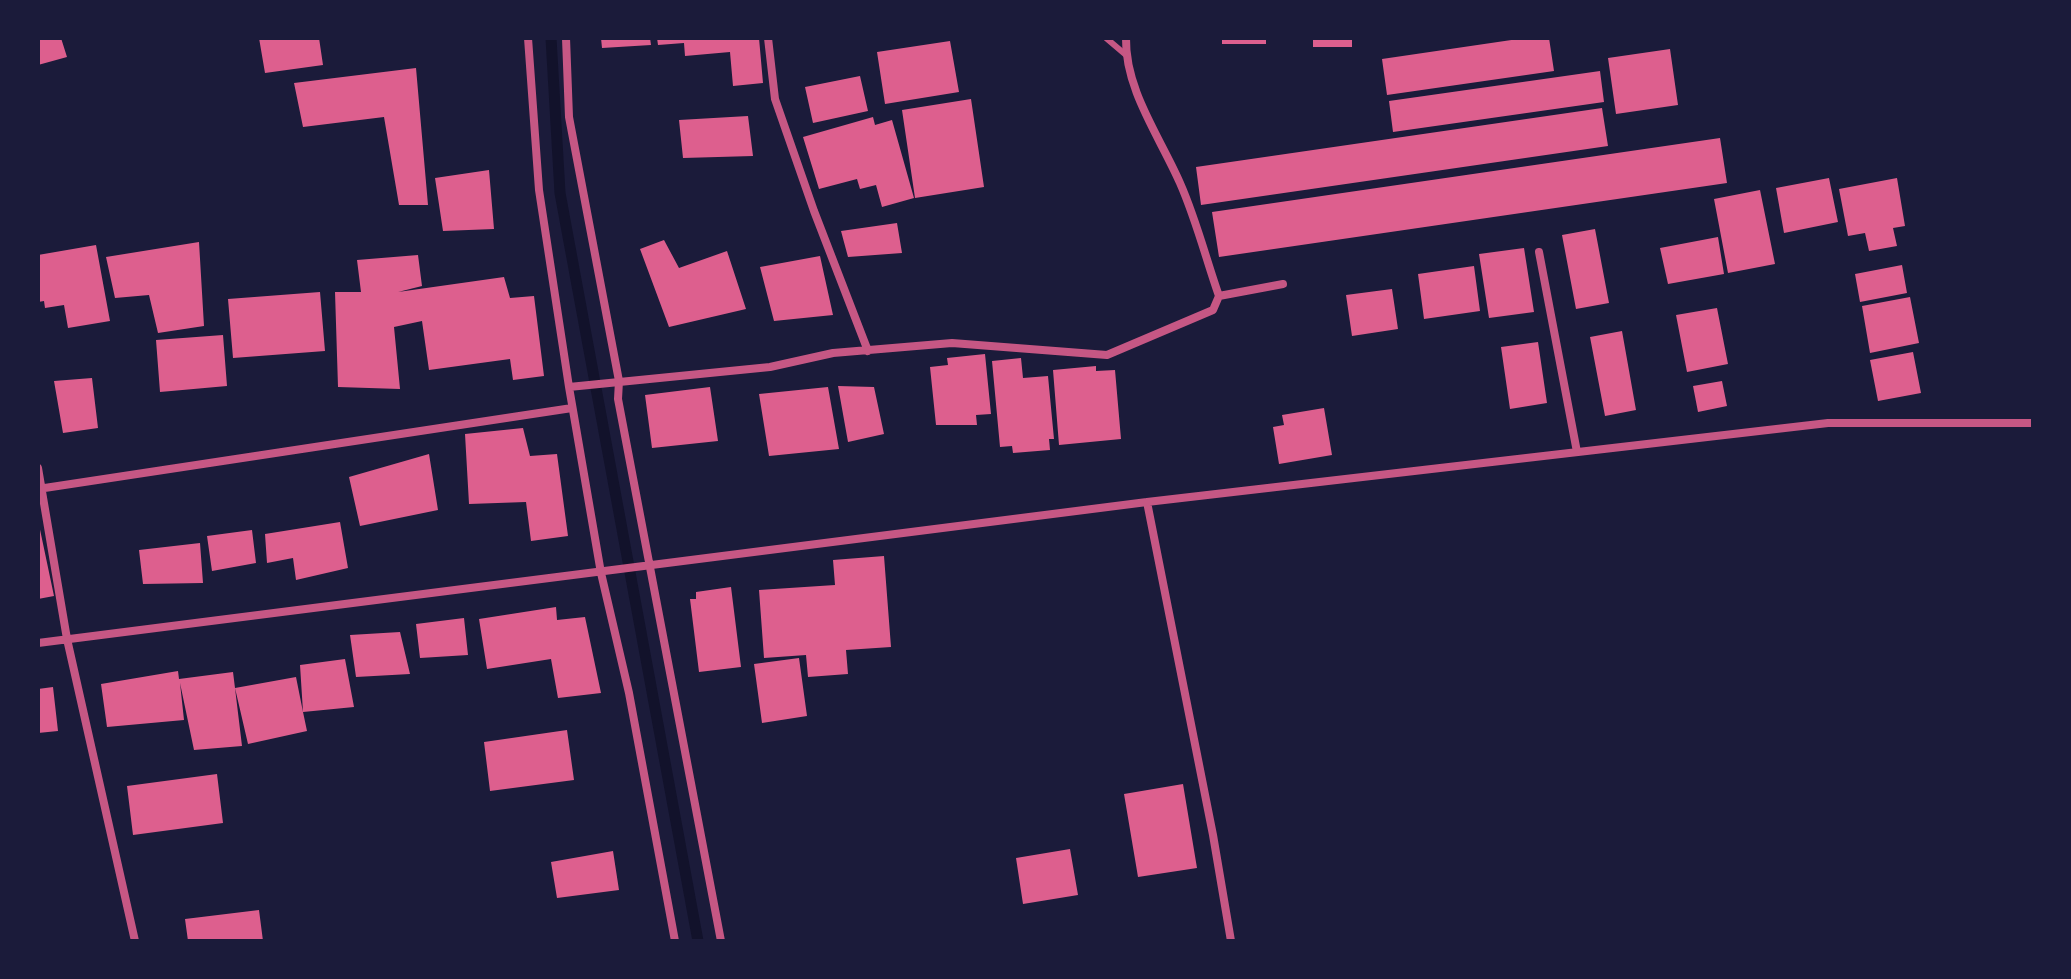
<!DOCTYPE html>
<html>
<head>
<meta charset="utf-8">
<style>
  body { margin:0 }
  #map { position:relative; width:2071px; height:979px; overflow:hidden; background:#1b1b3a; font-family:"Space Grotesk",sans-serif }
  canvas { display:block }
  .frame { position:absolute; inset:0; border:40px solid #1b1b3a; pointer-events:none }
</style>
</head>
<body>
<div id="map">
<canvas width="2071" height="979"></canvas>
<div class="frame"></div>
</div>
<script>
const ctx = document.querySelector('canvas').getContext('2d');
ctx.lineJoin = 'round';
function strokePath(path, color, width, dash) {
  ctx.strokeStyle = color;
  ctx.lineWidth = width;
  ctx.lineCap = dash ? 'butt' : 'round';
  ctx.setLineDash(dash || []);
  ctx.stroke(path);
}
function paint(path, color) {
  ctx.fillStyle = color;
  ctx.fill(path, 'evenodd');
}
const stream = new Path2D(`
  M551,38L560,193L698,941`);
const building = new Path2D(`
  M38,38H61L67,57L38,65Z
  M259,38H319L323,65L265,73Z
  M601,38H650L651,45L602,48Z
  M657,38H759L763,83L733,86L730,52L685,56L684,43L658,45Z
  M1222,38H1266V44H1222Z
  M1313,38H1352V47H1313Z
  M1525,38H1549L1554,71L1387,95L1382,59Z
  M950,41L959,92L885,104L877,52Z
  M1670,49L1678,105L1616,114L1608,58Z
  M416,68L428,205H399L384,117L303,127L294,83Z
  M1600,71L1604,102L1393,132L1389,101Z
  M860,76L868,111L813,123L805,87Z
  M971,99L984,187L915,198L902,110Z
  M1602,108L1608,146L1201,205L1196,167Z
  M748,116L753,156L683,158L679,120Z
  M873,117L875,125L892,120L914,198L882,207L876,185L860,189L857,179L819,189L803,137Z
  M1720,138L1727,183L1219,257L1212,212Z
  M489,170L494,229L443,231L435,178Z
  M1829,178L1838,222L1784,233L1776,188Z
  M1897,178L1905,226L1893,228L1897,246L1869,251L1865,233L1848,236L1839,189Z
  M1760,190L1775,264L1728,273L1714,199Z
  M897,223L902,253L848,257L841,231Z
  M1595,229L1609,303L1576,309L1562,235Z
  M1718,237L1724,274L1668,284L1660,248Z
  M664,240L679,268L727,251L746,309L669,327L640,249Z
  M199,242L204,326L158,333L149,295L115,298L106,257Z
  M96,245L110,321L68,328L64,305L45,308L44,301L38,302V255Z
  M1524,248L1534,312L1489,318L1479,254Z
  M418,255L422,286L398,292L504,277L510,298L534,296L544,376L513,380L510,359L429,370L422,321L394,327L400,389L338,387L335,292H361L357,260Z
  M820,256L833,315L774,321L760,267Z
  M1902,265L1907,293L1860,302L1855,274Z
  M1474,266L1480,311L1424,319L1418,274Z
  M1392,289L1398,329L1352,336L1346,295Z
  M320,292L325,351L233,358L228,299Z
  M1910,297L1919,343L1870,353L1862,306Z
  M1717,308L1728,364L1687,372L1676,315Z
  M1622,331L1636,410L1605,416L1590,337Z
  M223,335L227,386L160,392L156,340Z
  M1538,342L1547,403L1510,409L1501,347Z
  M1913,352L1921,393L1878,401L1870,360Z
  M985,354L991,414L976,415L977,425H936L930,367L948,365L947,358Z
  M1021,358L1023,378L1048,376L1054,439H1049L1050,450L1013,453L1012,446L1000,447L992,361Z
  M1096,366V371L1115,370L1121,439L1059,445L1053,370Z
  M92,378L98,428L63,433L54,381Z
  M1722,381L1727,406L1698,412L1693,386Z
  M838,386L874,387L884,434L848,442Z
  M710,387L718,441L652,448L645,395Z
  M828,387L839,449L769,456L759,394Z
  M1324,408L1332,455L1279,464L1273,427L1284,425L1282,415Z
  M523,428L530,456L557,454L568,536L531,541L526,502L469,504L465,434Z
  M429,454L438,510L360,526L349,477Z
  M38,520L54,596L38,599Z
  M340,522L348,568L296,580L293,558L267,563L265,534Z
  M252,530L256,563L212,571L207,536Z
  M200,543L203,583L143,584L139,550Z
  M884,556L891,647L846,650L848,674L808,677L806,655L764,658L759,590L835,585L833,560Z
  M731,587L741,667L699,672L690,599H696V592Z
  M556,607L557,620L585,617L601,693L558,698L551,659L487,669L479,619Z
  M464,618L468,655L420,658L416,624Z
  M400,632L410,674L356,677L350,635Z
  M799,658L807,716L762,723L754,664Z
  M345,659L354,707L303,712L307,731L248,744L235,688L242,746L194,750L180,683L184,720L107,727L101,684L178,671L179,679L233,672L235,688L296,677L303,712L300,665Z
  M53,687L58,731L38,733V689Z
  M567,730L574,780L490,791L484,742Z
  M217,774L223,823L133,835L127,786Z
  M1183,784L1197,868L1138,877L1124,794Z
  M1070,849L1078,895L1023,904L1016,858Z
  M613,851L619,890L557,898L551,862Z
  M259,910L263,941H188L185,919Z`);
const service = new Path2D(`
  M1106,38L1126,55`);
const minor = new Path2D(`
  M528,38L539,190L569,387L601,573L629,693L675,941
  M566,38L569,117L619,381L618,399L721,941
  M768,38L775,99L814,211L868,351
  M1126,38C1125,90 1160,137 1180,183C1196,219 1206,259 1219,296L1283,284
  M1539,252L1577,452
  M569,387L770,367L833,353L952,343L1107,355L1213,310L1219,296
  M38,468L67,639L135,941
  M38,489L572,408
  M1147,502L1213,835L1231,941
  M38,643L1147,502L1828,423H2033`);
strokePath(stream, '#12122b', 11);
paint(building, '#dd5f8e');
strokePath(service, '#c65784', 6);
strokePath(minor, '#c65784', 8);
</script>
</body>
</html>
